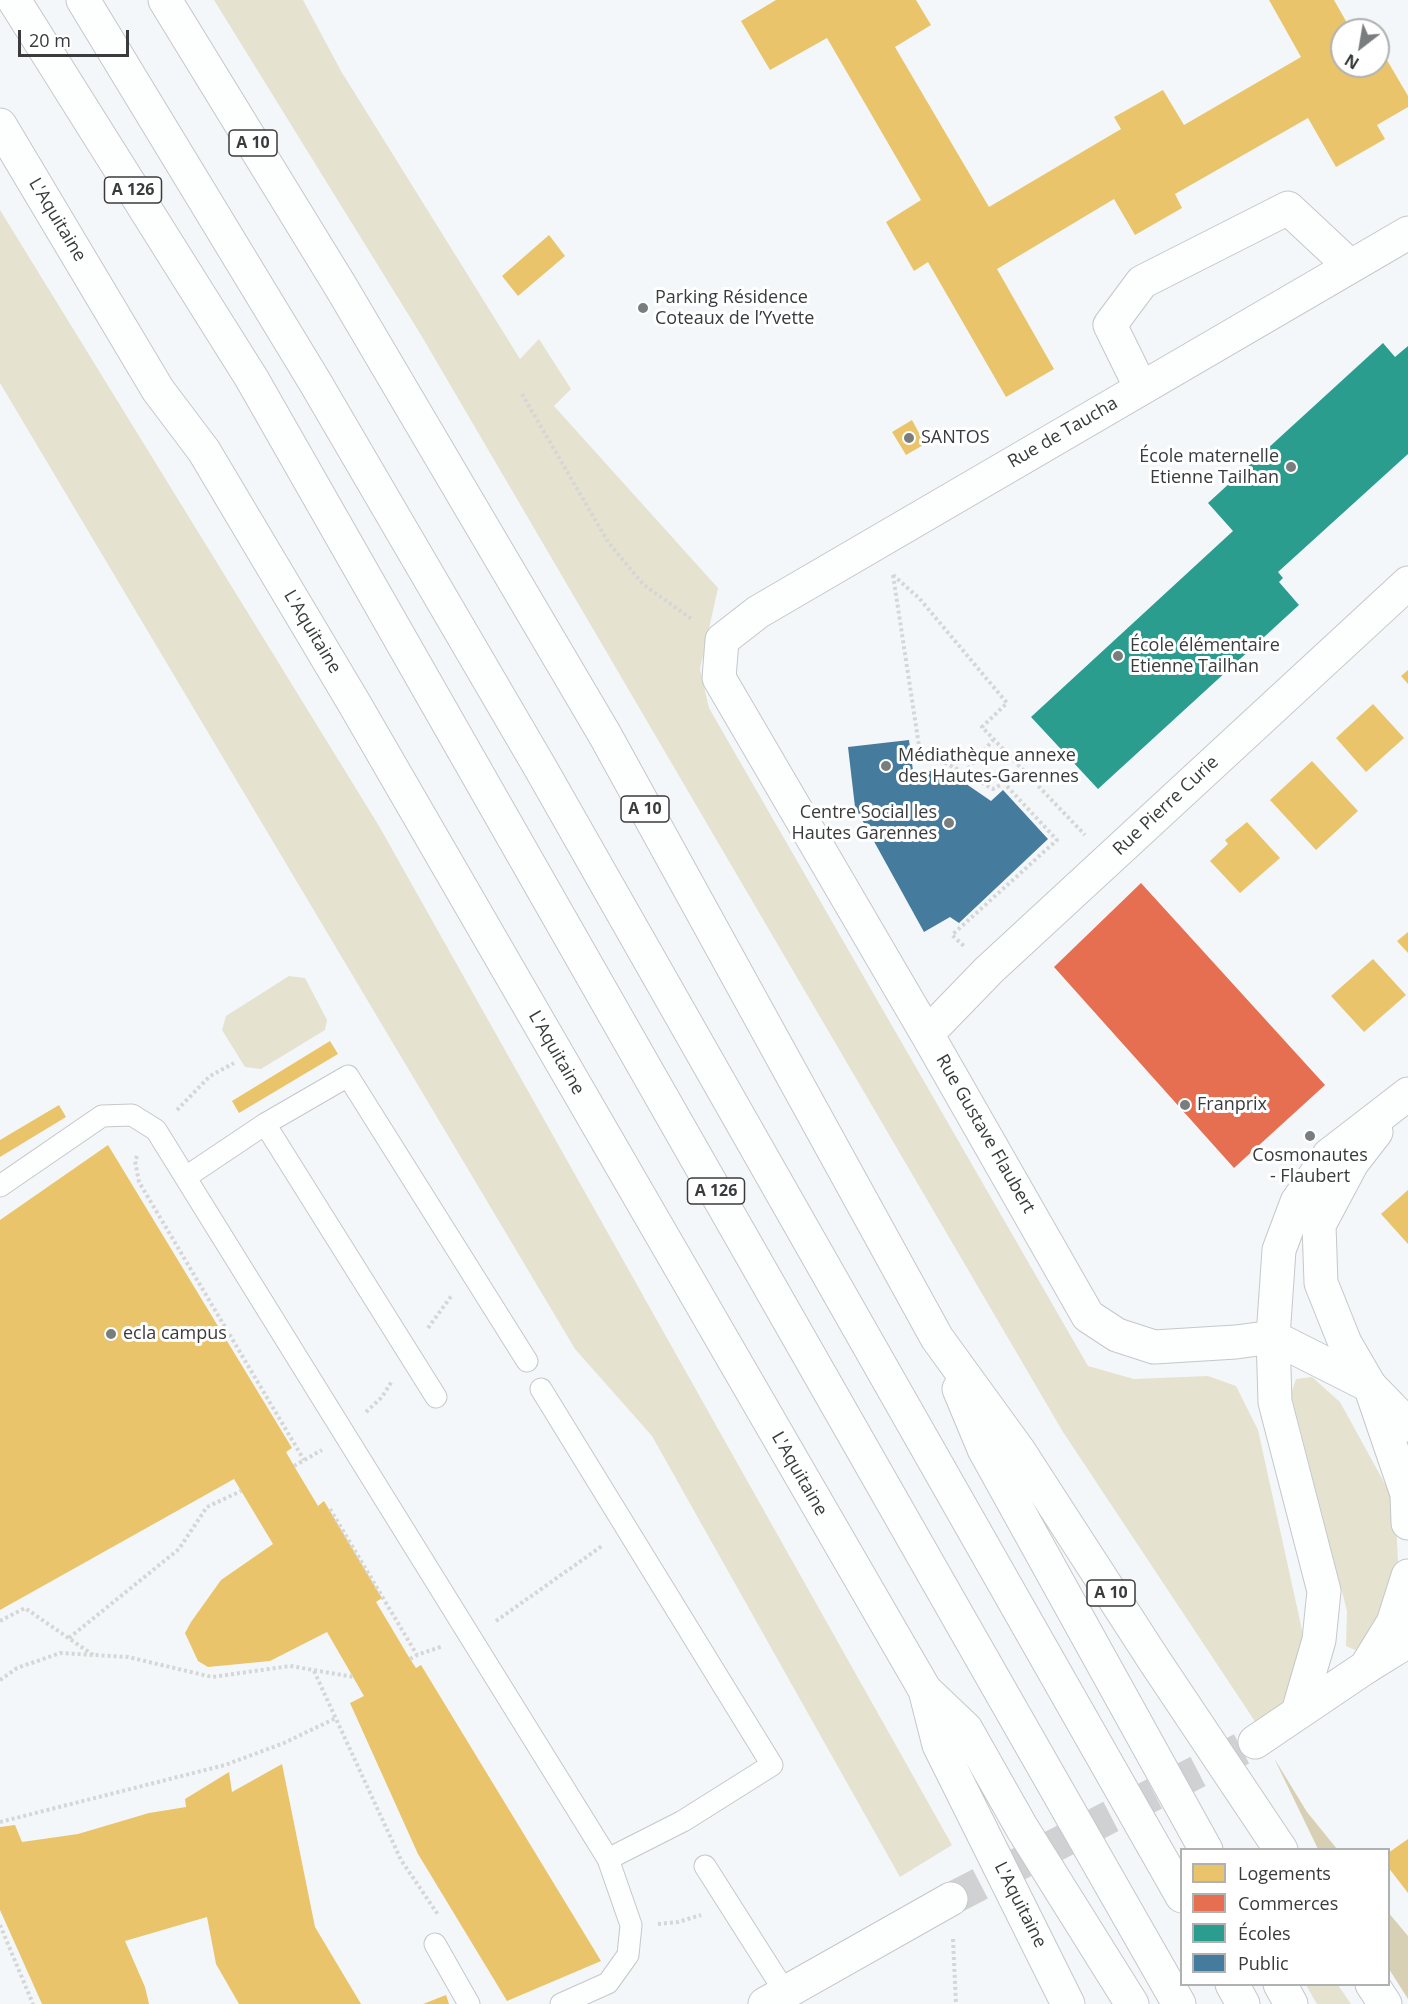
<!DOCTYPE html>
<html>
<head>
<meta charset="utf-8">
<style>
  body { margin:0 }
  #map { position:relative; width:1408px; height:2004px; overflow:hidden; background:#f4f7f9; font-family:"Open Sans",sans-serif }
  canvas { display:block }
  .legend { position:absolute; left:1180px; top:1848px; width:210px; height:138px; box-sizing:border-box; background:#fff; border:2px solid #b0b1b1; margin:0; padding:8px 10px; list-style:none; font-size:18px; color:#393b3c }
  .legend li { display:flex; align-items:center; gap:12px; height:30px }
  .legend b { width:30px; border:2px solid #b0b1b1 }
  .north { position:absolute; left:1330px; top:18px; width:60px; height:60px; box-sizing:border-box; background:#fff; border:2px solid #b0b1b1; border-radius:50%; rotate:211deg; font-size:16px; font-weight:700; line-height:24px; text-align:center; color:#393b3c }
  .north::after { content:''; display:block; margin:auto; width:21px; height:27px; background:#7a7d7e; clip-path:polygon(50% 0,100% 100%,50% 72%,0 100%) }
  .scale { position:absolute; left:18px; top:30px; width:111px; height:27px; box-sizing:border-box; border:3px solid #393b3c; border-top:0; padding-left:8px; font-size:18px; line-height:21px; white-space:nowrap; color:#393b3c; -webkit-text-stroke:4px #fff; paint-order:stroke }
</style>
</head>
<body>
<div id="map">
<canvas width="1408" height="2004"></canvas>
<ul class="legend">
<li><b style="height:16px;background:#e9c46a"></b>Logements</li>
<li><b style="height:16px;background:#e76f51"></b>Commerces</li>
<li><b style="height:16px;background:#2a9d8f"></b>Écoles</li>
<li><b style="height:16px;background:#457b9d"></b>Public</li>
</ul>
<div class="north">N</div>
<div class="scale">20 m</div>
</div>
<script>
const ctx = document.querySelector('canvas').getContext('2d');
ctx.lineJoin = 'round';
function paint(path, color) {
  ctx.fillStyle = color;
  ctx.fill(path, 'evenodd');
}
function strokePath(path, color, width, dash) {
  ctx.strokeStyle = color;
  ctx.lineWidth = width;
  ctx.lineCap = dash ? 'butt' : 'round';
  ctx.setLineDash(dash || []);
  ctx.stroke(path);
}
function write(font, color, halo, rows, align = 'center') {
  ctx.font = font + ' "Open Sans",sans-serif';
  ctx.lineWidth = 6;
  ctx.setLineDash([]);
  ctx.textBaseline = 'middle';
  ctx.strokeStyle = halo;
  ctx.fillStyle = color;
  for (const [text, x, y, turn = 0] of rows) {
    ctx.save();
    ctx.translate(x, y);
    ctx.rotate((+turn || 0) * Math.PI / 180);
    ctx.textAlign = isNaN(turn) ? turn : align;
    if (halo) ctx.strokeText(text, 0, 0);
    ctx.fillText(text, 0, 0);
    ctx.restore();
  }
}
const green = new Path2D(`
  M214,0H303L341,71L520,359L539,339L571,389L554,406L718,588L700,669L709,708L1088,1366L1134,1379L1208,1376L1236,1386L1258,1430L1304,1639L1284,1702L1258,1726L1063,1432L421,335Z
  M0,210L379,826L952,1845L900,1877L652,1436L575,1349L0,383Z
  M289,976L305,978L327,1020L325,1030L261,1069L245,1067L222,1030L226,1016Z
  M1312,1377L1340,1402L1395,1502L1398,1561L1392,1599L1362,1653L1346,1646L1347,1611L1291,1394L1296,1379Z
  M1306,1985H1338L1351,2004H1317Z`);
const forest = new Path2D(`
  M1274,1758L1307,1812L1337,1849H1318Z
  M1388,1912L1408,1936V1999L1389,1969Z`);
const homes = new Path2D(`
  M776,0H916L931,25L895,47L989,207L1121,129L1114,117L1163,90L1184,125L1301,57L1269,0H1334L1351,30H1342V66H1378V58L1384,55L1408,96V107L1377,125L1385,139L1336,167L1308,118L1175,194L1182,208L1135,235L1114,199L997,269L1054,369L1006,397L928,262L914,271L886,222L921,200L827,38L770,70L741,21Z
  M549,235L565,256L518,296L502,276Z
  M912,420L925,444L906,455L892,432Z
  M1408,670V684L1401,676Z
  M1373,704L1404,738L1366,772L1336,738Z
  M1312,761L1358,811L1316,850L1270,800Z
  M1247,822L1280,858L1240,893L1210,861L1228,844L1225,840Z
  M1408,932V953L1397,941Z
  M1373,959L1406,995L1364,1032L1331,996Z
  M330,1041L338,1054L239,1113L232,1101Z
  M59,1105L66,1117L0,1157V1140Z
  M108,1145L292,1448L286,1452L294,1466L318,1506L324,1501L382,1598L376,1602L410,1659L416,1668L421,1665L601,1961L507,2001L418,1854L350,1703L364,1696L327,1632L270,1661L208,1667L198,1661L185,1633L191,1622L221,1580L273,1544L234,1479L0,1610V1220Z
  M1408,1190V1244L1381,1214Z
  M282,1764L315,1927L361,2004H239L216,1964L207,1917L125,1941L145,1987L149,2004H42L0,1910V1827L15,1825L22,1842L78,1834L149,1813L186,1807L185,1799L229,1772L232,1792Z
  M1408,1839V1893L1388,1867V1853Z
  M446,1995L449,2004H423Z`);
const shops = new Path2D(`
  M1141,883L1325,1085L1234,1168L1054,967Z`);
const schools = new Path2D(`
  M1383,343L1395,357L1408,346V454L1278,572L1283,578L1279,582L1299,605L1098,789L1031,717L1233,531L1208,503Z`);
const public = new Path2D(`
  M909,740L913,771H932L959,779L991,801L1003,790L1048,839L959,923L950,917L924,932L855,807L848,747Z`);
const secondaryTunnel = new Path2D(`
  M951,1899L1255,1742`);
const path = new Path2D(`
  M522,394L608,542L643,584L693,620
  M893,575L921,759L946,763L993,789L1004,783L1057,840L952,935L965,947
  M893,575L919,598L1007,703L982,727L1085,835
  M964,773L993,740
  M177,1110L210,1076L234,1063
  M137,1156L135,1161L139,1182L304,1460
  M428,1328L452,1295
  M366,1412L382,1397L392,1381
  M294,1466L322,1450
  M330,1509L417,1655L443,1646
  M0,1621L25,1608L93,1655
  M496,1621L602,1546
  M69,1638L179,1549L207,1507L241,1491
  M410,1659L417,1655
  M314,1671L401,1860L439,1916
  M0,1680L17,1668L60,1653L128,1657L212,1677L290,1666L354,1677
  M0,1822L225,1765L284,1743L336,1718
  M658,1924L678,1922L701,1915
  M0,1925L33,2004
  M953,1939L956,2004`);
const lane = new Path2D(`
  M265,1124L436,1397
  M186,1177L265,1124L348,1076L527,1361
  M0,1186L102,1116L132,1115L156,1130L608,1859L683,1821L772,1765L541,1389
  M705,1866L785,1992
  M435,1944L469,2004
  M561,2004L608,1983L628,1955L631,1925L608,1859`);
const street = new Path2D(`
  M1408,233L758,612L722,640L719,678L927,1034L1088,1316L1117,1335L1154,1347L1236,1342L1273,1337L1370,1386L1408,1425
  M1141,388L1110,325L1142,282L1288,208L1350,266
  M927,1034L989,970L1408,583
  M1366,1667L1408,1641`);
const secondary = new Path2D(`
  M1376,1132L1352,1163L1319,1225L1321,1283L1345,1343L1370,1386L1407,1494L1408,1523
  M1298,1712L1319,1640L1324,1591L1275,1402L1273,1337L1279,1250L1297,1202L1329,1155L1408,1094
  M1255,1742L1366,1667L1393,1623L1408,1576
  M765,2004L951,1899`);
const highway = new Path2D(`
  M14,0L252,379L1179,2004
  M83,0L315,382L541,769L1182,1896
  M165,0L341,287L605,735L937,1338L1019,1451L1154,1660L1281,1850
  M0,125L158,390L204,451L354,703L925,1690L939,1745L1068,2004
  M959,1389L984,1449L1206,1850
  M925,1690L966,1729L1022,1828L1132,2004
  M1232,1984L1243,2004
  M1280,1984L1291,2004
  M1372,1984L1385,2004`);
const markers = [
  [643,308,6,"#7a7d7e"],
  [909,438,6,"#7a7d7e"],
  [1291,467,6,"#7a7d7e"],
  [1118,656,6,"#7a7d7e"],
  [886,766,6,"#7a7d7e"],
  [949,823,6,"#7a7d7e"],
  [1185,1105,6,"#7a7d7e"],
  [1310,1136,6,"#7a7d7e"],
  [111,1334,6,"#7a7d7e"]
];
const shields = [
  [253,143,48],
  [133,190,57],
  [645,809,48],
  [716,1191,57],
  [1111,1593,48]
];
const shieldNames = [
  ["A 10",253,143],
  ["A 126",133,190],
  ["A 10",645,809],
  ["A 126",716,1191],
  ["A 10",1111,1593]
];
const streetNames = [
  ["L'Aquitaine",57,220,59],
  ["Rue de Taucha",1063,433,-30],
  ["L'Aquitaine",312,632,59],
  ["Rue Pierre Curie",1166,806,-43],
  ["L'Aquitaine",556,1053,60],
  ["Rue Gustave Flaubert",985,1134,60],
  ["L'Aquitaine",799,1474,60],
  ["L'Aquitaine",1020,1905,63]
];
const poiNames = [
  ["Parking Résidence",655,298],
  ["Coteaux de l’Yvette",655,319],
  ["SANTOS",921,438],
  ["École maternelle",1279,457,"right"],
  ["Etienne Tailhan",1279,478,"right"],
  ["École élémentaire",1130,646],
  ["Etienne Tailhan",1130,667],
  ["Médiathèque annexe",898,756],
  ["des Hautes-Garennes",898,777],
  ["Centre Social les",937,813,"right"],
  ["Hautes Garennes",937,834,"right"],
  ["Franprix",1197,1105],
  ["Cosmonautes",1310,1156,"center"],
  ["- Flaubert",1310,1177,"center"],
  ["ecla campus",123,1334]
];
paint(green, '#e6e2d0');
paint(forest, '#d7d0b5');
paint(homes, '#e9c46a');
paint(shops, '#e76f51');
paint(schools, '#2a9d8f');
paint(public, '#457b9d');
strokePath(secondaryTunnel, '#cfd1d3', 33, [33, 16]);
strokePath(lane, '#c5c7c9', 23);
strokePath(street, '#c5c7c9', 35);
strokePath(secondary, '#c5c7c9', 35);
strokePath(highway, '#c5c7c9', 35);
strokePath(path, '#d5d6d6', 4, [3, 3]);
strokePath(lane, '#fdfefe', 21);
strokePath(street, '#fdfefe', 33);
strokePath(secondary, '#fdfefe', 33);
strokePath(highway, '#fdfefe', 33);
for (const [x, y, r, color] of markers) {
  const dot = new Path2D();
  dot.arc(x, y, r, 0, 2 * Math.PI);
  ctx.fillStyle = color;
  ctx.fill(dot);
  strokePath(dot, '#fff', 2);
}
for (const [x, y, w] of shields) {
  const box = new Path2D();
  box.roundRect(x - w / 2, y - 13, w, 26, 4.5);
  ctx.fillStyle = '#fff';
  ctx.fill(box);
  strokePath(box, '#393b3c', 1.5);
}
write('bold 16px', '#393b3c', null, shieldNames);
write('18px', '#393b3c', '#fff', streetNames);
write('18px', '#393b3c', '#fff', poiNames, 'left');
</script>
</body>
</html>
